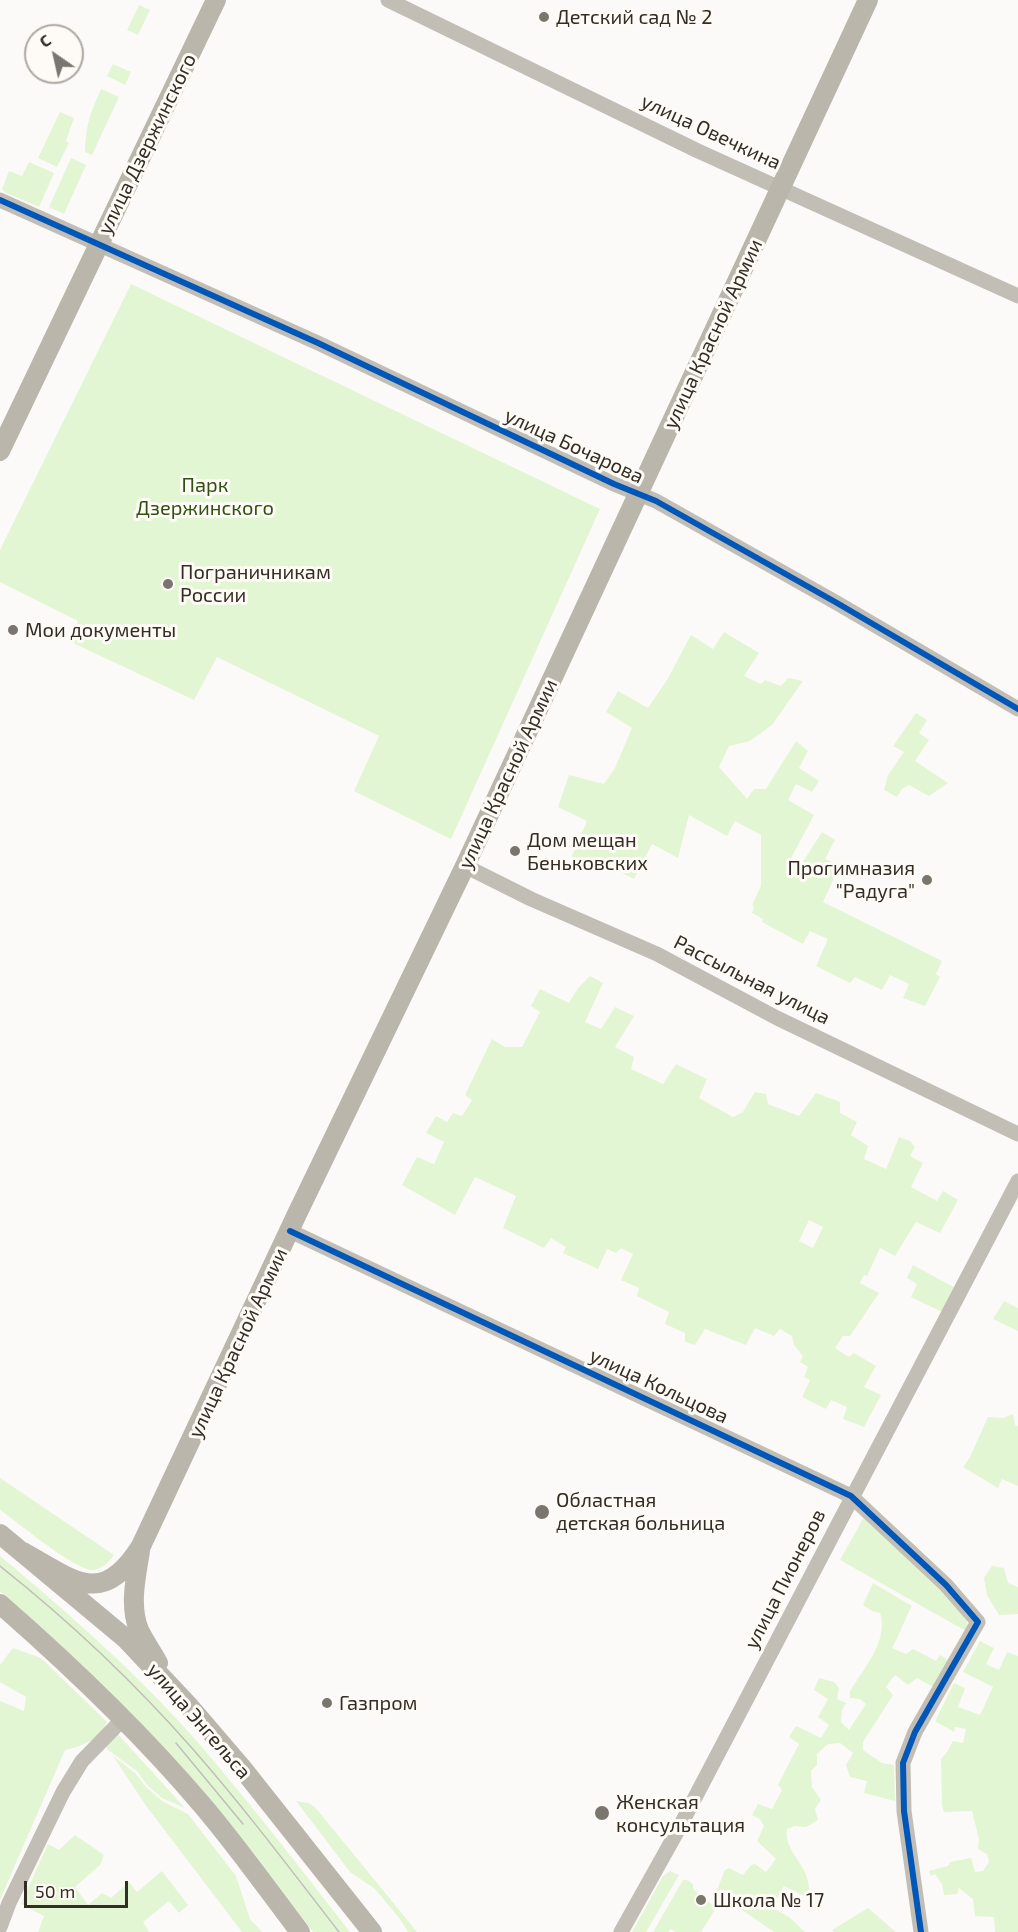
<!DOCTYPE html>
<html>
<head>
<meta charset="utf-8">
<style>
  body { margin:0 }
  #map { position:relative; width:1018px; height:1932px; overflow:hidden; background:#fcfaf8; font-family:"Exo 2",sans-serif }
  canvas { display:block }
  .north { position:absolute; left:24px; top:24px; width:60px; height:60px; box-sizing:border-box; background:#fefbf6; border:2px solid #ada9a2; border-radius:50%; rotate:326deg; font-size:16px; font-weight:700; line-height:24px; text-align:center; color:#342d25 }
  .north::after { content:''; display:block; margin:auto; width:21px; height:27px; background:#7a756f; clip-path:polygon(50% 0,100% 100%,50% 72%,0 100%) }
  .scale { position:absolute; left:24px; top:1881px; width:104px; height:27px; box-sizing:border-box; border:3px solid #342d25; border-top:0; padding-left:8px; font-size:18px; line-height:21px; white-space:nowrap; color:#342d25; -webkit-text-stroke:4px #fefbf6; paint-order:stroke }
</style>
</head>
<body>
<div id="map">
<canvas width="1018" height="1932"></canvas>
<div class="north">С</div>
<div class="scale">50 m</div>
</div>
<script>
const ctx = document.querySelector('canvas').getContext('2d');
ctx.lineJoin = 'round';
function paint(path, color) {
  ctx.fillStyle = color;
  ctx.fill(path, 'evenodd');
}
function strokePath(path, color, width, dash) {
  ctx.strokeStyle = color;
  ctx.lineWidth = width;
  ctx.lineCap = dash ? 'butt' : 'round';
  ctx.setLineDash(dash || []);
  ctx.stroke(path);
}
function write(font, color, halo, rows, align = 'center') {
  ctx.font = font + ' "Exo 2",sans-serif';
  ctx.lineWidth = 6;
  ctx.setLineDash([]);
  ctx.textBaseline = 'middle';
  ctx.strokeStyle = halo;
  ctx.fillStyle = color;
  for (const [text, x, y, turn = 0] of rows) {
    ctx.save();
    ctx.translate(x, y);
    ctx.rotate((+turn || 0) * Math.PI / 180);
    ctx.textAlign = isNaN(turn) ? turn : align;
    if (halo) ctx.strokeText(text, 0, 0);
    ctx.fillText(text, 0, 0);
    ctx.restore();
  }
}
const green = new Path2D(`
  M139,5L150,10L138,35L127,30Z
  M113,64L131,72L125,85L107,76Z
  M101,89L119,97L92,155L85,152C86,124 90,114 101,89Z
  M60,112L74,118L66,141L69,143L57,167L38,158Z
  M71,158L86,165L64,214L49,207Z
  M29,162L54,173L39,207L6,193L2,189L9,171L22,176Z
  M131,284L600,509L451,839L354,791L379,736L217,657L194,700L69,641L78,621L0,582V550Z
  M724,632L759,653L744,676L761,684L765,680L781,686L788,678L803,681L772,725L750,741L729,746L719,767L747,799L754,789H766L796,741L808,751L799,768L819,781L812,792L796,784L788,800L814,815L790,860L801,865L822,832L835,840L825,859L840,865L823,902L942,961L936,974L940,977L925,1006L903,998L909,984L890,975L882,990L855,977L850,983L816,966L828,939L810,931L803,944L762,922L763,919L752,913L754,907L752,905L761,886V835L735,821L727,836L689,815L678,858L652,844L634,879L605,864L596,868L584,861L571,858L587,821L558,807L569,775L604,784L615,768L632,728L606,712L618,691L648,708L667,680L691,635L713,649Z
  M916,713L927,720L919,733L929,740L915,761L948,783L929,796L909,785L902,789L897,797L884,790L888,775L904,752L893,746Z
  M590,976L603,983L585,1022L601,1029L615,1007L634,1016L615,1047L634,1057L631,1069L663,1084L676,1064L707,1079L699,1098L733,1117L743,1112L755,1092L766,1094L768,1104L799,1116L816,1093L840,1102V1113L857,1122L851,1135L868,1146L864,1159L886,1169L899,1137L910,1141L915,1147L910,1156L923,1163L911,1187L937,1201L943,1191L958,1200L940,1233L916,1222L895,1256L880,1248L867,1276L864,1275L860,1283L879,1293L850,1336H843L835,1348L849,1357L854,1353L876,1366L864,1387L881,1395L864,1427L843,1419L847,1407L831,1400L826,1409L802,1397L810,1380L804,1377L808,1367L800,1362L803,1356L794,1345L792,1336L780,1329L774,1336L755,1328L746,1345L705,1329L695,1345L685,1342V1333L665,1324L669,1312L637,1296L639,1288L621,1280L633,1254L621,1248L616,1253L607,1249L598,1269L563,1253L566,1247L551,1238L544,1248L503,1228L516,1196L475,1177L455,1215L402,1185L417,1157L434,1164L444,1142L426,1133L436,1116L447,1122L453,1113L462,1116L472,1100L465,1095L492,1039L505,1047H522L540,1012L531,1006L540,989L569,1003L578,988ZM809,1220L823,1227L813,1248L799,1241Z
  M913,1265L961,1291L948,1315L911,1297L917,1284L907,1278Z
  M1004,1301L1018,1308V1331L993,1319Z
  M1013,1414L1015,1425L1018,1426V1486L1002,1479L998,1488L963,1467L970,1457L988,1417L1003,1418Z
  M0,1478L114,1555C109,1562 101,1570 91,1570C74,1569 16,1521 0,1510Z
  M864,1517C899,1548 947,1583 969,1626L966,1631L840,1560Z
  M0,1556C71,1615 141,1677 202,1747C253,1807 302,1870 350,1932H313L258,1862L24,1612L0,1591Z
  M992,1566L1004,1568L1008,1583L1018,1587V1614L999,1615L987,1595L984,1578Z
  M873,1583L912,1606C904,1620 900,1634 892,1648L906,1654L913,1649L936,1661L940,1655L949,1660L933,1687L917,1678L908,1685L895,1675L886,1687L893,1695L863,1742V1750L882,1763L894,1765L895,1801L864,1793L867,1781L850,1777L846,1765L853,1753L840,1743L828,1744L817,1754V1765L811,1771L812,1787L821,1800L815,1809L818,1820L806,1827L795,1826L787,1829C783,1851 810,1866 809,1890L804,1896L784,1886L773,1905L775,1909L789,1917L805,1932H774L716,1892L725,1870L729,1868L743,1875L751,1865L755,1864L766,1872L776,1859L757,1841L764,1826L760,1819L752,1815L758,1804L772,1809L782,1790L778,1785L799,1744L789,1737L796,1726L821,1738L829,1725L818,1717L828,1699L814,1690L819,1678L834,1682L839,1688L837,1699L846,1703L842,1710L841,1722L849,1730L866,1704L860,1699L850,1698V1691C864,1668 889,1640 880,1613L872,1611L863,1605Z
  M980,1641L994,1648L986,1664L999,1670L1007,1652L1018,1656V1932H995L994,1917L975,1916L973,1899L959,1888L957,1894L944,1895L942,1884L935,1874L931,1876L929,1871L948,1866L950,1862L971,1858L975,1872L983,1871L989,1862L987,1854L978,1849L979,1839L972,1811L944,1812L942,1805L941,1759L947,1752L953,1741L963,1743L966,1729L955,1727L954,1732L935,1721L954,1683L965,1688L958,1707L980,1715L993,1687L963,1672Z
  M13,1648L41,1658L107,1722L99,1737L77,1747L65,1750L0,1900V1701L24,1711L26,1697L0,1682V1665Z
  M116,1732L185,1808L162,1798L147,1785L137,1771L108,1750L104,1744Z
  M113,1756L135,1773L145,1786L162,1801L188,1814L236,1876L250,1919L262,1932H242L147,1807Z
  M296,1801L308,1803L315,1807L417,1932H408L400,1919L375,1889L350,1872Z
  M75,1835L104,1855L100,1865L75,1887L88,1905L102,1893L111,1898L129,1882L137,1892L162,1871L188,1905L179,1913L169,1901L143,1922L149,1932H38L44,1916L21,1904L48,1844L59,1850Z
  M670,1871L679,1875L646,1932H632L663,1876Z
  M683,1880H687L693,1884V1889L716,1908L701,1932H676L671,1929L668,1932H653Z
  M868,1908L896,1932H834L832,1930Z`);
const minor = new Path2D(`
  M388,0L698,151L1018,296
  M0,200L318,343L614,484L656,501L837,603L1018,709
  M465,866L531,899L657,954L777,1018L1018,1134
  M290,1231L851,1496L946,1585L978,1622L915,1732L903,1763L904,1811L921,1932
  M0,1927L9,1903L63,1792L82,1761L122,1720
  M621,1932L678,1830L1018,1181`);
const major = new Path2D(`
  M0,451L216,0
  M0,1534L125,1638L188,1705L242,1768L372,1932
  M140,1551C136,1577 129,1605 139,1630C144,1641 152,1652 158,1663
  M23,1552C75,1581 102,1608 141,1546L297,1214L465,866L868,0
  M0,1604C71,1666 142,1734 203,1806C237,1846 268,1890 300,1932`);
const tram = new Path2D(`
  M0,1566C68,1620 133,1681 191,1747C243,1806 291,1870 339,1932
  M176,1743L243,1824`);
const cycleway = new Path2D(`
  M0,200L318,343L614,484L656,501L837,603L1018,709
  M290,1231L851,1496L946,1585L978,1622L915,1732L903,1763L904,1811L921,1932`);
const markers = [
  [544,17,6,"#7a756f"],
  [168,584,6,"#7a756f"],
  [13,630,6,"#7a756f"],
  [515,851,6,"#7a756f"],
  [927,880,6,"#7a756f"],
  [542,1512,8,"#7a756f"],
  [327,1703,6,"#7a756f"],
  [602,1813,8,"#7a756f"],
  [701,1900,6,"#7a756f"]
];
const poiNames = [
  ["Детский сад № 2",556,17],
  ["Пограничникам",180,572],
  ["России",180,595],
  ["Мои документы",25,630],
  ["Дом мещан",527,840],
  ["Беньковских",527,863],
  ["Прогимназия",915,868,"right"],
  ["\"Радуга\"",915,891,"right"],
  ["Областная",556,1500],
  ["детская больница",556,1523],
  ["Газпром",339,1703],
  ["Женская",616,1802],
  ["консультация",616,1825],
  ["Школа № 17",713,1900]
];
const streetNames = [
  ["улица Овечкина",711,132,25],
  ["улица Дзержинского",147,144,-64],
  ["улица Красной Армии",713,334,-65],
  ["улица Бочарова",574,446,25],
  ["улица Красной Армии",508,774,-65],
  ["Рассыльная улица",752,980,27],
  ["улица Красной Армии",238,1343,-65],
  ["улица Кольцова",659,1386,25],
  ["улица Пионеров",785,1579,-63],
  ["улица Энгельса",199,1721,49]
];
const parkNames = [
  ["Парк",205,485],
  ["Дзержинского",205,508]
];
paint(green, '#e2f6d3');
strokePath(minor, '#c2beb6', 15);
strokePath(major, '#bab6ac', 20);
strokePath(tram, '#c0beb8', 1.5);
strokePath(cycleway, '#0057b8', 6);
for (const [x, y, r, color] of markers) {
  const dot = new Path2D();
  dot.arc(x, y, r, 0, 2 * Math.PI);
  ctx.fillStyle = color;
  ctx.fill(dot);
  strokePath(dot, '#fefbf6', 2);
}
write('20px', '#342d25', '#fefbf6', poiNames, 'left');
write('20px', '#342d25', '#fefbf6', streetNames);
write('20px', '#2f5112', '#fefbf6', parkNames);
</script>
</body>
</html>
